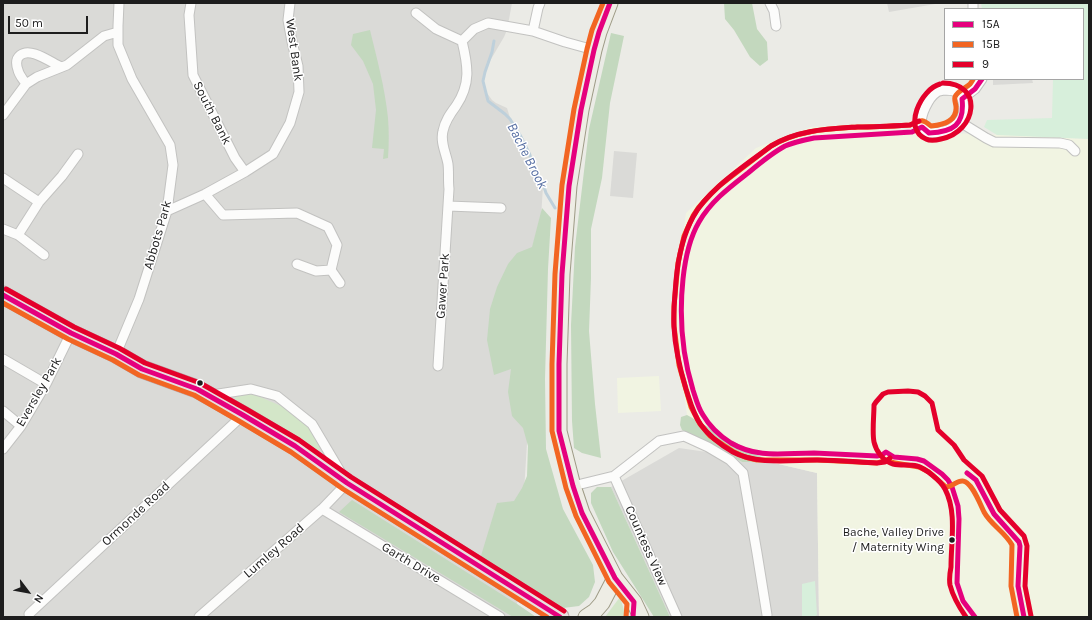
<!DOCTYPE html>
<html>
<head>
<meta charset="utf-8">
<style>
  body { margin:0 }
  #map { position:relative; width:1092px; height:620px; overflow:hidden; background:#ebebe6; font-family:Karla,sans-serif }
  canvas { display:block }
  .frame { position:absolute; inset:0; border:4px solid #1d1d1d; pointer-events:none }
  .legend { position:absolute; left:944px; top:8px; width:140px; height:72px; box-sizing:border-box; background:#fff; border:1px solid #a5a5a5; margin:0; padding:5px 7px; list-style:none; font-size:12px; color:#1d1d1d }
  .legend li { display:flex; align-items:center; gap:8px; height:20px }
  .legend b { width:20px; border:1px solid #a5a5a5 }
  .north { position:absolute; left:8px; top:572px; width:40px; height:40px; -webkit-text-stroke:3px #fff; paint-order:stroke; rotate:122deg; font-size:11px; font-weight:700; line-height:16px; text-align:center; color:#1d1d1d }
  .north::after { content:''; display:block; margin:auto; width:14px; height:18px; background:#1d1d1d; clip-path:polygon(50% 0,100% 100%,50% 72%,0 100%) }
  .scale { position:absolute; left:8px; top:16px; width:80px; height:18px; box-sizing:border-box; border:2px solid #1d1d1d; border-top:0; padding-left:5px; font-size:12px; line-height:14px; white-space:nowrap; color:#1d1d1d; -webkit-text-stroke:3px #fff; paint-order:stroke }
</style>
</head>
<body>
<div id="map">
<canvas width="1092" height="620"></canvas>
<div class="frame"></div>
<ul class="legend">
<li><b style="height:5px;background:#e5007d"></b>15A</li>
<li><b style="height:5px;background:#f26522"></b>15B</li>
<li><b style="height:5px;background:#e4002b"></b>9</li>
</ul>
<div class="north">N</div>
<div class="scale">50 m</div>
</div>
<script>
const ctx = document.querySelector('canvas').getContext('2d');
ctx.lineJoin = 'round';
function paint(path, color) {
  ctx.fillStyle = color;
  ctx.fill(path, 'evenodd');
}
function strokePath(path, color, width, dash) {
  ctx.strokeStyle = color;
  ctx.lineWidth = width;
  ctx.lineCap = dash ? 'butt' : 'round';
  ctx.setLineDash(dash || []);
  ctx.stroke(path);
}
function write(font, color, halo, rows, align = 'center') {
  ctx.font = font + ' Karla,sans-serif';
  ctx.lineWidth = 3;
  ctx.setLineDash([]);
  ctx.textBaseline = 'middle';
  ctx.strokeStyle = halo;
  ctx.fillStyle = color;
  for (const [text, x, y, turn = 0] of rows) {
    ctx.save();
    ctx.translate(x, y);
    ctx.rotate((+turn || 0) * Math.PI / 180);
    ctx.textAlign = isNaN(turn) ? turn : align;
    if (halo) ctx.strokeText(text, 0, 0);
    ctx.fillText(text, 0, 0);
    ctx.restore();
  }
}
const residential = new Path2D(`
  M3,3H512L507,30L504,37L487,66L484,77V84L487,93L492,100L496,103L507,108L512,124L526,147L543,186L517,604L536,617H3Z
  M887,3H941L889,12Z
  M993,79H1032L1033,83L993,85Z
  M614,151L637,153L633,198L610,196Z
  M679,448L728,455L742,462H770L817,473L819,617H670L611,487Z`);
const education = new Path2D(`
  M873,123L912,132L1008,135L1089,139V617H819L817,473L770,462L687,415L672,313L686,213L756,148L811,127Z
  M659,376L661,411L618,413L617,378Z`);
const grass = new Path2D(`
  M251,393L281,406L305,422L315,435L321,446L318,453L235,400L236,395Z
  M620,597L626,617H605Z`);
const forest = new Path2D(`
  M724,3H752L757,29L767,42L768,60L760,66L750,57L734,30L725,19Z
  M370,30C377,59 385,88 388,118C389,131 389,144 388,158L383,159L384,149L372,148L376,110L373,84L363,61L351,45L353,34Z
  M611,33L624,36L610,103L602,178L591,229V278L589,331L595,404L601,458L582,453L574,448L572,421L571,325L575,247L589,129Z
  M542,208L551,218L548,269L545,379L546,449L563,509L593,565L595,582L589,597L579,606L563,608L518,584L480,559L497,503L514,501L522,488L527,476L528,446L523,428L512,416L508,392L511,369L494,375L487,340L490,309L497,287L508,264L517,253L532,247Z
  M687,415L770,462H742L682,430L680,425L681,417Z
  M597,487H611L670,617H654L613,552L591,503V493Z
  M352,500L517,604L536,617H513L339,512Z`);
const park = new Path2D(`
  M981,3H1089V139L997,135L984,127L987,120L1052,118L1053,79H1083V9H982Z
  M815,581L817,615L814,617H802V584Z`);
const stream = new Path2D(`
  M494,41L492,52L485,72L483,81L488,101L505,114L510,119L520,135L530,155L533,171L538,179L543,184L546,193L555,208`);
const street = new Path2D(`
  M191,3L189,15L193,75L235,158L245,172
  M770,3L774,11L776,26
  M973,3V9
  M416,13L436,29L462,41
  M533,31L538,8L540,3
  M26,84C23,79 19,75 18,70C13,56 23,50 35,54C44,57 53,63 61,67
  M943,90C948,90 952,90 956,92C966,98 966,115 958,123C951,131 939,133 929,133C926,131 923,129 922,126C919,116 929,97 937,92C939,91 941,91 943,90Z
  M962,99L975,89L982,79
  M3,115L26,84L37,77L67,65L104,36L118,32
  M960,122L986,138L994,142L1060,143L1069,145L1075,151
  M3,178L39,202
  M205,194L223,215L297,213L328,227L337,245L331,270L316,271L297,264
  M448,206L501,208
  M167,211L205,194L245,172L273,154L290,123L299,92L298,66L292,42L288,20L290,3
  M3,229L18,235L44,255
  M18,235L39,202L62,176L78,154
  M331,270L340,283
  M116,354L139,299L167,211L173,165L170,145L132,79L118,45V26L119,3
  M3,359L46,384
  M438,366L449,189C448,181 449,172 448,164C446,153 440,142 443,131C445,121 450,114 456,106C471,84 468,66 462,41L474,29L488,23L533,31L565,42L594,50
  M3,411L21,426
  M3,449L21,426L46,384L71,333
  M614,476L677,617
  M573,486L614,476L659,441L684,436L708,447L730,460L743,473L757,553L767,615
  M322,509L500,617
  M29,614L243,415
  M199,617L322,509L347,483L312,424L277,396L251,389L212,395`);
const primary = new Path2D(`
  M610,3L599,32L594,50L581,110L569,186L562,274L559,364V431L573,486L582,513L615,578L634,602L641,617
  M586,617L595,611L602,603L615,578`);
const highway = new Path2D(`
  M3,295L71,333L116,354L142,369L197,389L243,415L295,446L347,483L560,617`);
const bus1 = new Path2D(`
  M610,3L599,32L594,50L581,110L569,186L562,274L559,364V431L573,486L582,513L615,578L634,602L633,617
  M3,295L71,333L116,354L142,369L197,389L243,415L295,446L347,483L560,617
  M967,473L976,480L994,514L1019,542L1020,546L1018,586L1024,617
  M975,617L963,601L957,583L959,519L958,506L952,487L948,480L942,474L924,461L917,459L894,457L886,452L882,455L877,456C856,455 835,454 814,453C784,453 758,459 731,443C720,436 710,427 703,415C698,408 696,399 693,390C682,354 679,317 683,279C685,260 689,239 699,222C711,201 730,187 748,173C760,163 772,153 785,146C794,142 804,140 814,138L912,132L922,127L929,133C953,132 965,125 962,99L975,89L982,79`);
const bus2 = new Path2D(`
  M603,3L592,30L587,49L574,109L562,185L555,274L552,364V431L566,488L576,516L609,582L627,604L626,617
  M973,79C973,80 970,84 970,84C966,88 957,91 955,97C954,100 956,104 956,107C957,121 943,125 931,126C922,118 921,120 910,125C893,126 875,127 858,127C828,129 798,130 771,146L719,186L710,195L699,207L693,216L684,236L678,263L674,306V326L679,365L691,407L700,424L710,436L734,452L745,457L757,460H818L877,463L886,460L895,463L919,467L929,472L946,487C953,487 957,480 963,481C972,482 980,504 984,512C991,525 1005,532 1012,545L1011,586L1017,617
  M3,303L68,339L113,360L139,375L194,395L239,421L291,452L343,489L547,617`);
const bus3 = new Path2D(`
  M940,84C921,89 902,129 926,139C930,141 937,140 941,139C977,132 984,83 943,83
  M6,289L74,327L119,348L145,363L200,383L246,409L299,440L351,477L564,611
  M890,458L885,462L877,463C857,462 837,460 817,460C791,460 757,465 733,452C721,445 709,436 701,425C693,414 690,401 686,389C680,369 675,348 674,327C673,311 675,296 676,281C678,259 682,237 693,217C707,190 746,165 771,146C797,130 827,129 857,127C875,127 893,126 910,125L919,121
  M966,617C959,607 953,597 950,585C949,579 950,572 951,567C951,541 957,512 945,489C941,481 925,468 917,466C909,464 901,466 893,464C883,461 876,451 874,442C872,432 874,416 874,405L876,402L883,394L888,392L908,391L918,392L925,396L932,403L938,430L954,445L964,460L982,476L1000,510L1024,536L1027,546L1025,586L1031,616`);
const markers = [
  [200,383,3.5,"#1d1d1d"],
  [952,540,3.5,"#1d1d1d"]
];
const busNames = [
  ["Bache, Valley Drive",944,533],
  ["/ Maternity Wing",944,548]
];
const streetNames = [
  ["West Bank",294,50,82],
  ["South Bank",212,113,63],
  ["Abbots Park",158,235,-74],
  ["Gawer Park",443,286,-86],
  ["Eversley Park",39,392,-60],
  ["Ormonde Road",136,514,-43],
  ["Countess View",646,546,66],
  ["Lumley Road",274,551,-41],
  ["Garth Drive",411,563,31]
];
const waterNames = [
  ["Bache Brook",527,156,63]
];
paint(residential, '#dadad7');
paint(education, '#f1f4e2');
paint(grass, '#d3e6c8');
paint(forest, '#c3d8be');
paint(park, '#d7efdb');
strokePath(stream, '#bed0db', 3);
strokePath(street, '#c2c2c0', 11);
strokePath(primary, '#9e9b86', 17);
strokePath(highway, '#bca2a3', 19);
strokePath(street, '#fcfcfb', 9);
strokePath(primary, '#eeede5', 15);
strokePath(highway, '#e8e0df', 17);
strokePath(bus1, '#e5007d', 5);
strokePath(bus2, '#f26522', 5);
strokePath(bus3, '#e4002b', 5);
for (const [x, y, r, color] of markers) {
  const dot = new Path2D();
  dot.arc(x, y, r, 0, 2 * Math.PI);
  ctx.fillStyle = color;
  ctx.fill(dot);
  strokePath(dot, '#fff', 1.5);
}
write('12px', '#1d1d1d', '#fff', busNames, 'right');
write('13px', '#1d1d1d', '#fff', streetNames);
write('italic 14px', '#556da2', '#fff', waterNames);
</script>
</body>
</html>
